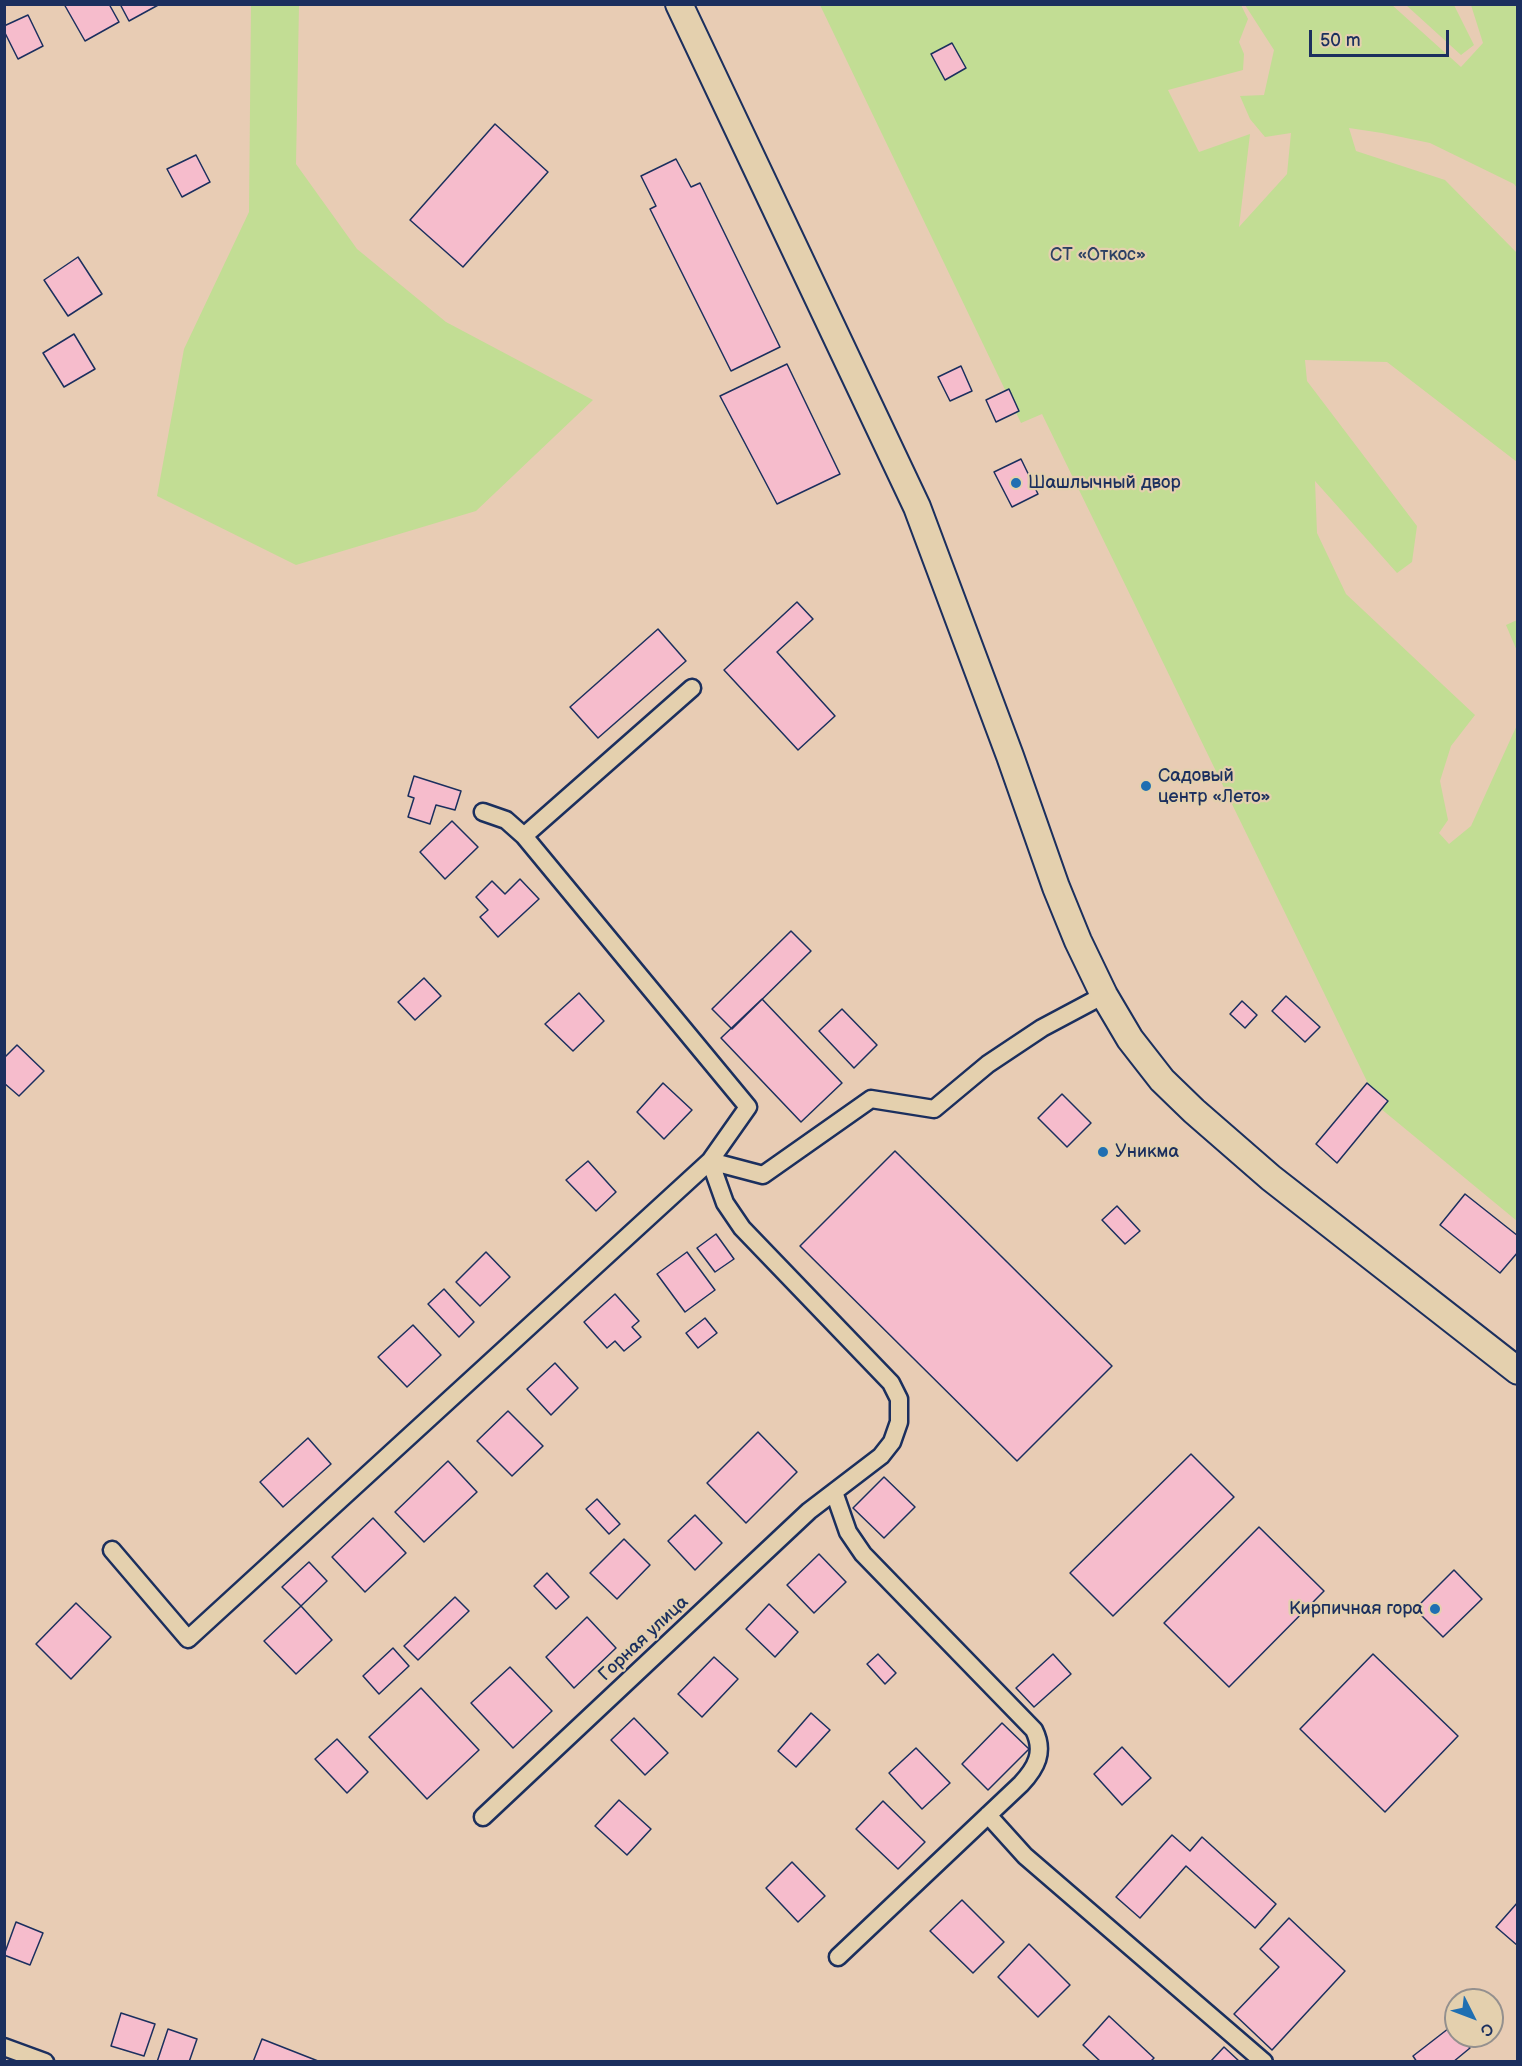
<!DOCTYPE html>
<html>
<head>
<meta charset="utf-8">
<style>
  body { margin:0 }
  #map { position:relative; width:1522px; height:2066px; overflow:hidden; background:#e8ccb4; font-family:"Balsamiq Sans",sans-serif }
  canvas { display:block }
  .frame { position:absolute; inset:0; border:6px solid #1b2f5e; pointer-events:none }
  .north { position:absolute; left:1444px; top:1988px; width:60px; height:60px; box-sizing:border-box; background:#e4d0ae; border:2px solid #94908e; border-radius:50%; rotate:132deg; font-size:16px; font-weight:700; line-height:24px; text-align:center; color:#1b2f5e }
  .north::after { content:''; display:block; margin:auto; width:21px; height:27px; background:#1f6fb2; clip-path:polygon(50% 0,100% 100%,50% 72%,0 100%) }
  .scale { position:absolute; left:1309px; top:30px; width:140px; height:27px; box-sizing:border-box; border:3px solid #1b2f5e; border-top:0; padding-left:8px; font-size:18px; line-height:21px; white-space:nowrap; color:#1b2f5e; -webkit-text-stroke:4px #e4d0ae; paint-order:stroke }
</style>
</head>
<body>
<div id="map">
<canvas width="1522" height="2066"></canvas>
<div class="frame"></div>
<div class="north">С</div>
<div class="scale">50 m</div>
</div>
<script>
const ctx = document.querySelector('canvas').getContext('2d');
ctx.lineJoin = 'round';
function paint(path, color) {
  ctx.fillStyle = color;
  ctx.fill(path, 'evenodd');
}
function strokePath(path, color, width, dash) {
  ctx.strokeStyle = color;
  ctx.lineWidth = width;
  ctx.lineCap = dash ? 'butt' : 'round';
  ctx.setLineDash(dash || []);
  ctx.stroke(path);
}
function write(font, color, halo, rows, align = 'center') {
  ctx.font = font + ' "Balsamiq Sans",sans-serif';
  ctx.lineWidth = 4.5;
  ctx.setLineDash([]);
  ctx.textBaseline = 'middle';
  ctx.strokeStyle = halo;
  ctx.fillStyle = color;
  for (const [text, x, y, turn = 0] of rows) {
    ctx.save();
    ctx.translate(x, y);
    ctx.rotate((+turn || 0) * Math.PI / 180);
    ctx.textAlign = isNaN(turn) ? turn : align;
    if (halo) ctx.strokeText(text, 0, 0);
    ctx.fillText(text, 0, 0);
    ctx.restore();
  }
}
const green = new Path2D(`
  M251,5H299L296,164L357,249L446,322L593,400L476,511L296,565L157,496L184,349L249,212Z
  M820,5H1241L1248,19L1239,42L1244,54L1243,70L1168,90L1199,152L1250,134L1239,227L1287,174L1291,133L1265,137L1250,119L1240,96L1264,95L1274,50L1245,5H1392L1461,67L1483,43L1471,5H1517V188L1514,184L1430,143L1382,133L1349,128L1356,151L1445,180L1517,253V462L1387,362L1305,360L1307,381L1417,526L1412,562L1397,573L1315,481L1317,533L1346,594L1475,715L1451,746L1440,781L1448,820L1439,833L1449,844L1471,826L1517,725V1221L1380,1108L1042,414L1021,423Z
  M1406,5H1454L1474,45L1461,55Z
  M1517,620V651L1506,625Z`);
const building = new Path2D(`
  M64,4H109L119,22L85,41Z
  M120,4H160L129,21Z
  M28,15L43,46L18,59L4,31V26Z
  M952,43L966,68L945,80L931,54Z
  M495,124L548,172L463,267L410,220Z
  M196,155L210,182L182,197L167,169Z
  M676,159L691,187L700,183L780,347L731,371L650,209L656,206L641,176Z
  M78,257L102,294L68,316L44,280Z
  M74,334L95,369L64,387L43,353Z
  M787,364L840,474L777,504L720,396Z
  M961,366L972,391L950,401L938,377Z
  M1009,389L1019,411L996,422L986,400Z
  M1021,459L1038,494L1012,507L994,472Z
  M797,602L813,619L777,652L835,716L798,750L724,670Z
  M658,629L686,661L598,738L570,707Z
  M414,776L461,791L455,810L436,805L430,824L408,817L414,798L408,796Z
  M452,821L478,847L445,879L420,852Z
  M520,879L539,899L498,937L480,917L488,910L476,897L492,881L505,894Z
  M791,931L811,951L732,1029L712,1009Z
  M424,978L441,996L415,1020L398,1002Z
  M579,993L604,1021L573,1051L545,1024Z
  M1286,996L1320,1027L1305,1042L1272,1011Z
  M762,999L842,1083L801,1122L721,1038Z
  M1242,1001L1257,1015L1245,1028L1230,1014Z
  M842,1009L877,1045L854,1068L819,1031Z
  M17,1045L44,1071L19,1096L4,1083V1058Z
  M663,1083L692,1110L664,1139L637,1112Z
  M1367,1083L1388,1101L1337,1163L1316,1144Z
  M1062,1094L1091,1123L1067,1147L1038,1118Z
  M895,1151L1112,1366L1017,1461L800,1246Z
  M588,1161L616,1192L596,1211L566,1180Z
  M1465,1194L1518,1236V1252L1500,1273L1440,1225Z
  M1117,1206L1140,1231L1125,1244L1102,1220Z
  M716,1234L734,1259L715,1272L697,1248Z
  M486,1252L510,1277L480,1306L456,1282Z
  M687,1252L715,1290L685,1312L657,1274Z
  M444,1289L474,1322L459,1337L428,1304Z
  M615,1294L639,1321L632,1327L641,1337L624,1351L615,1341L607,1348L584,1322Z
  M705,1318L717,1333L698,1348L686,1333Z
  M413,1325L441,1355L407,1387L378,1357Z
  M555,1363L578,1388L551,1415L527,1389Z
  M508,1411L543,1446L512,1476L477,1441Z
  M758,1432L797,1472L746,1523L707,1483Z
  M308,1438L331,1464L283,1507L260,1482Z
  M1191,1454L1234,1497L1113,1616L1070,1573Z
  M448,1461L477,1492L424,1542L395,1512Z
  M884,1477L915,1507L884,1538L853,1508Z
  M597,1499L620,1524L609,1534L586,1509Z
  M695,1515L722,1543L695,1570L668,1541Z
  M373,1518L406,1553L365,1592L332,1557Z
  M1259,1527L1324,1591L1229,1687L1164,1623Z
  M624,1539L650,1565L617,1599L590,1573Z
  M819,1554L846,1582L814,1613L787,1585Z
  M309,1562L327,1581L301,1606L282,1587Z
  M1454,1570L1482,1599L1443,1637L1415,1609Z
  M547,1573L569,1597L556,1609L534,1586Z
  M455,1597L469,1611L418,1660L404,1646Z
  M76,1603L111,1637L71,1679L36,1644Z
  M769,1604L798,1632L775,1657L746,1629Z
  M301,1606L332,1640L296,1674L264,1641Z
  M587,1617L616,1648L574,1688L546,1657Z
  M393,1648L409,1666L379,1694L363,1676Z
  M878,1654L896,1673L885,1684L867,1664Z
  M1053,1654L1071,1674L1034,1707L1016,1688Z
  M1373,1654L1458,1736L1385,1812L1300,1729Z
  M714,1657L738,1679L702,1717L678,1694Z
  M510,1667L552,1711L513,1748L471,1703Z
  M421,1688L479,1750L427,1799L369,1737Z
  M811,1713L830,1730L796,1767L778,1751Z
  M634,1718L668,1753L645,1775L611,1740Z
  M1002,1723L1029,1749L988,1790L962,1764Z
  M337,1739L368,1772L347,1793L315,1759Z
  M1122,1747L1151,1778L1122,1805L1094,1774Z
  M916,1748L950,1783L922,1809L889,1773Z
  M619,1800L651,1829L627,1855L595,1826Z
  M883,1801L925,1842L898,1869L856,1829Z
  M1172,1835L1190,1851L1202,1837L1276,1904L1255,1928L1186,1866L1140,1918L1116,1897Z
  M792,1862L825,1896L798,1922L766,1888Z
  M962,1900L1004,1942L973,1973L930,1931Z
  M1518,1902V1946L1496,1927Z
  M1289,1918L1345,1971L1272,2050L1234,2014L1279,1967L1260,1949Z
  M16,1922L43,1933L30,1965L4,1955Z
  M1029,1944L1070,1985L1038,2017L998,1977Z
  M121,2013L155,2024L144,2056L111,2046Z
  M1109,2016L1154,2058L1150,2062H1101L1083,2045Z
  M1453,2025L1456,2030V2036H1461L1470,2048L1453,2062H1417L1413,2056Z
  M168,2029L197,2039L189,2062H157Z
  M262,2039L318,2061L317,2062H253Z
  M1224,2047L1240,2062H1210Z`);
const street = new Path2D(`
  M524,836L692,688
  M710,1161L763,1175L871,1099L934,1109L988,1064L1042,1028L1104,995
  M834,1492L848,1532L863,1554L1034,1730C1045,1752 1036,1768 1021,1784L838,1957
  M112,1550L188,1639L710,1161L748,1107L524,836L506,820L483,812
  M988,1815L1025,1856L1264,2062
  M483,1817L809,1511L881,1456L892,1442L899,1422V1399L891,1383L742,1228L725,1203L710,1161
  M4,2047L45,2062`);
const primary = new Path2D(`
  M679,4L917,507L1010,756L1056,887L1078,941L1104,995L1130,1039L1162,1080L1194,1111L1271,1178L1518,1371`);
const markers = [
  [1016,483,6,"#1f6fb2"],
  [1146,786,6,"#1f6fb2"],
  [1103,1152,6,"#1f6fb2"],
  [1435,1609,6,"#1f6fb2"]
];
const parkNames = [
  ["СТ «Откос»",1098,255]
];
const poiNames = [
  ["Шашлычный двор",1028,483],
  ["Садовый",1158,776],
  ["центр «Лето»",1158,797],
  ["Уникма",1115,1152],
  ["Кирпичная гора",1423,1609,"right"]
];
const streetNames = [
  ["Горная улица",644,1639,-43]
];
paint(green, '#c2dd94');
paint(building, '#f6bccc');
strokePath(building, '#1b2f5e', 1.5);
strokePath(street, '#1b2f5e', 21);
strokePath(primary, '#1b2f5e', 30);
strokePath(street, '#e4d0ae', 16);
strokePath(primary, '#e4d0ae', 26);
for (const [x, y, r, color] of markers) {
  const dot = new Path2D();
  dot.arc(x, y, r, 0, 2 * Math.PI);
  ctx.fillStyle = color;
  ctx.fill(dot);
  strokePath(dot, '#e4d0ae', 2);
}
write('18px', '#2c4063', '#e4d0ae', parkNames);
write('18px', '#1b2f5e', '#e4d0ae', poiNames, 'left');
write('18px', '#1b2f5e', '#e4d0ae', streetNames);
</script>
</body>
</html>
